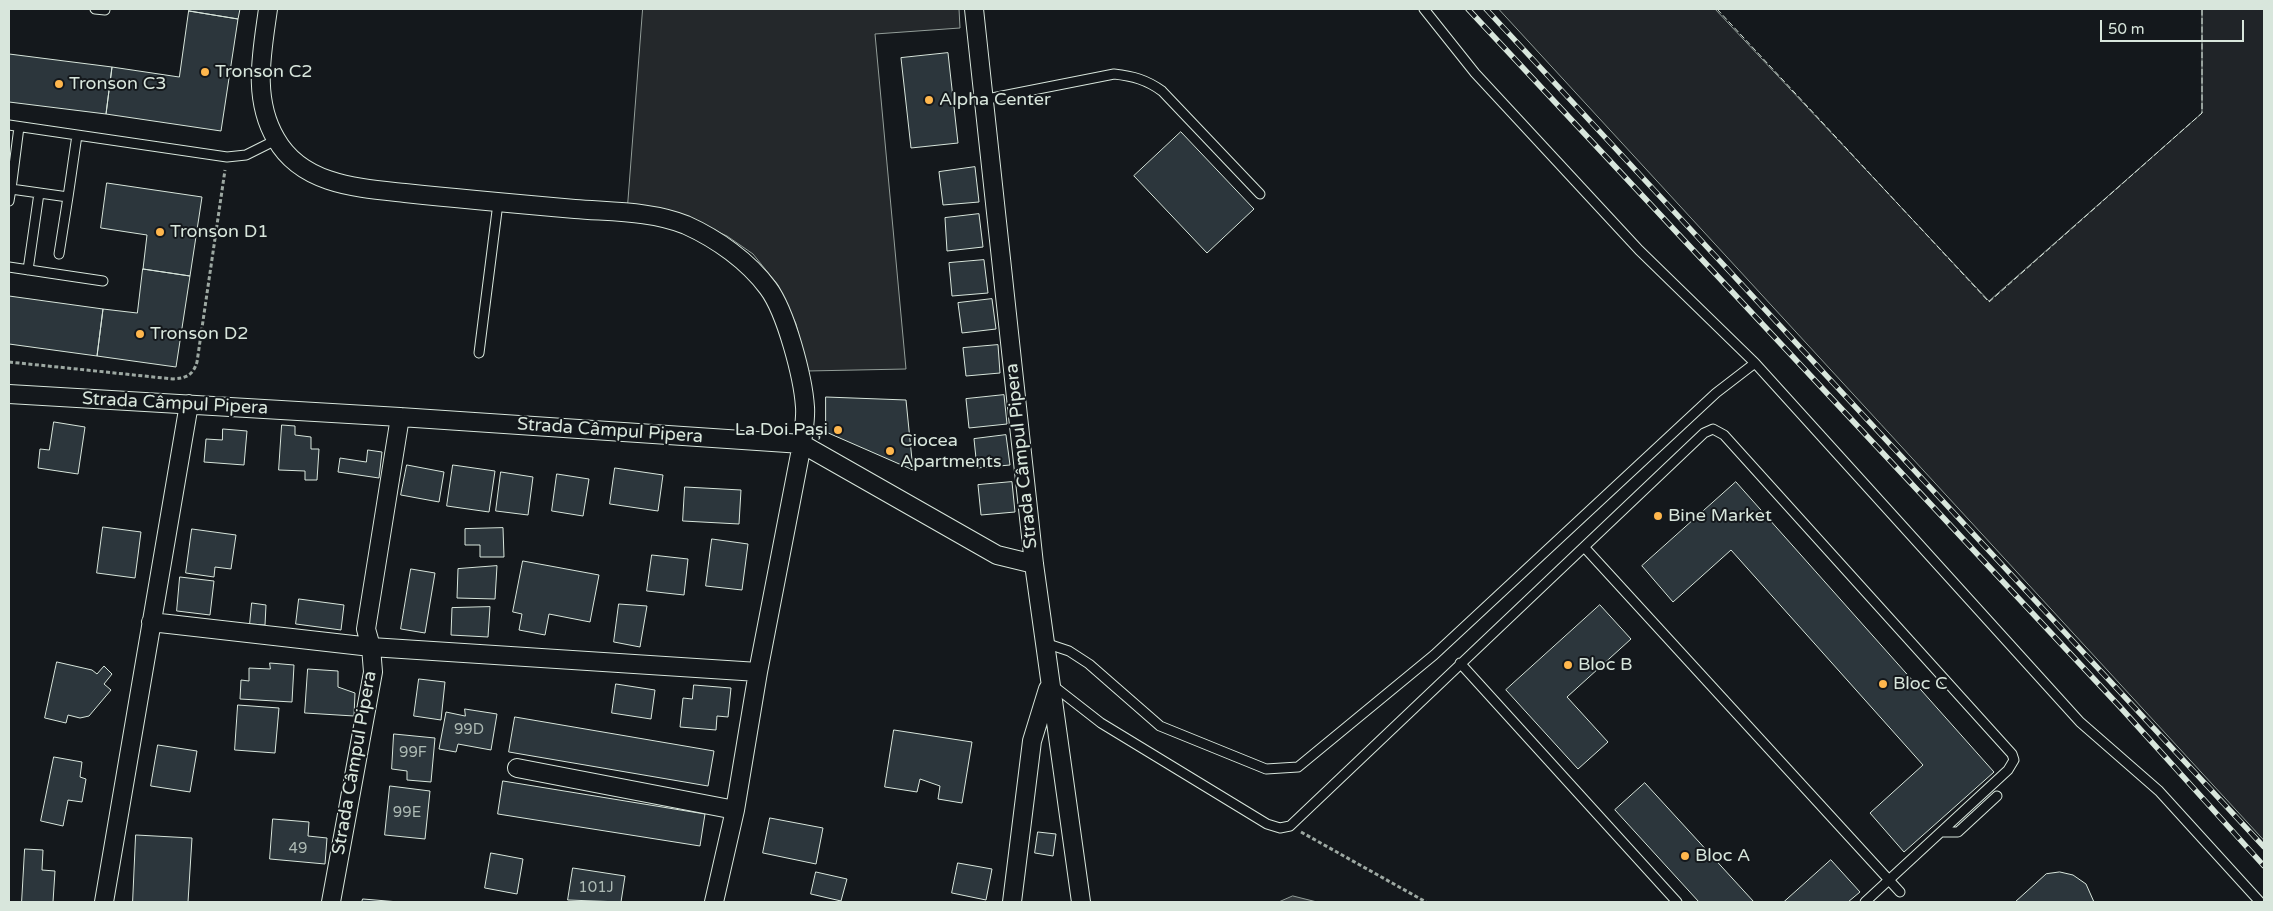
<!DOCTYPE html>
<html>
<head>
<meta charset="utf-8">
<style>
  body { margin:0 }
  #map { position:relative; width:2273px; height:911px; overflow:hidden; background:#14181c; font-family:"Varela Round",sans-serif }
  canvas { display:block }
  .frame { position:absolute; inset:0; border:10px solid #d8e6dc; pointer-events:none }
  .scale { position:absolute; left:2100px; top:20px; width:144px; height:22px; box-sizing:border-box; border:2px solid #d8e6dc; border-top:0; padding-left:6px; font-size:15px; line-height:18px; white-space:nowrap; color:#d8e6dc; -webkit-text-stroke:4px #14181c; paint-order:stroke }
</style>
</head>
<body>
<div id="map">
<canvas width="2273" height="911"></canvas>
<div class="frame"></div>
<div class="scale">50 m</div>
</div>
<script>
const ctx = document.querySelector('canvas').getContext('2d');
ctx.lineJoin = 'round';
function paint(path, color) {
  ctx.fillStyle = color;
  ctx.fill(path, 'evenodd');
}
function strokePath(path, color, width, dash) {
  ctx.strokeStyle = color;
  ctx.lineWidth = width;
  ctx.lineCap = dash ? 'butt' : 'round';
  ctx.setLineDash(dash || []);
  ctx.stroke(path);
}
function write(font, color, halo, rows, align = 'center') {
  ctx.font = font + ' "Varela Round",sans-serif';
  ctx.lineWidth = 4;
  ctx.setLineDash([]);
  ctx.textBaseline = 'middle';
  ctx.strokeStyle = halo;
  ctx.fillStyle = color;
  for (const [text, x, y, turn = 0] of rows) {
    ctx.save();
    ctx.translate(x, y);
    ctx.rotate((+turn || 0) * Math.PI / 180);
    ctx.textAlign = isNaN(turn) ? turn : align;
    if (halo) ctx.strokeText(text, 0, 0);
    ctx.fillText(text, 0, 0);
    ctx.restore();
  }
}
const green = new Path2D(`
  M1499,9H1715L1989,301L2202,113V9H2264V840Z`);
const parking = new Path2D(`
  M643,9H959L960,28L875,34L906,369L807,371L796,324L778,285L753,254L727,236L687,218L628,205Z`);
const water = new Path2D(`
  M1293,896L1317,902H1279Z`);
const building = new Path2D(`
  M190,9H240L238,19L189,11Z
  M189,11L238,19L221,131L106,114L112,67L179,77Z
  M948,53L958,143L911,148L901,58Z
  M9,54L112,67L106,114L9,102Z
  M1181,132L1254,209L1207,253L1134,176Z
  M975,167L979,202L943,205L939,172Z
  M107,183L202,197L190,276L143,269L147,235L101,228Z
  M979,214L983,247L947,251L945,218Z
  M984,260L988,293L952,296L949,263Z
  M143,269L190,276L176,367L97,356L103,309L137,313Z
  M9,296L103,309L97,356L9,344Z
  M992,299L996,329L962,333L958,303Z
  M998,345L1000,373L966,376L963,348Z
  M1004,395L1007,424L969,428L966,399Z
  M826,397L906,400L913,470L826,432Z
  M54,422L85,427L78,474L38,468L40,449L49,450Z
  M282,425L295,426V435L311,437V449H319L317,480H305V471L279,470Z
  M223,429L247,431L244,465L204,462L206,439L222,440Z
  M1006,435L1010,465L977,468L974,439Z
  M368,450L382,452L379,478L338,472L340,458L366,462Z
  M407,465L444,472L439,502L401,495Z
  M453,465L495,471L489,512L447,506Z
  M615,468L663,475L658,511L610,504Z
  M501,472L533,477L528,515L496,511Z
  M557,474L589,479L583,516L552,511Z
  M1012,482L1015,512L981,515L978,485Z
  M1736,482L1994,772L1904,852L1870,813L1923,765L1731,550L1673,602L1642,566Z
  M685,487L741,490L739,524L683,521Z
  M103,527L141,532L135,578L97,573Z
  M503,528L504,557H480V545H465V529Z
  M192,529L236,535L231,569L215,567L214,577L186,573Z
  M712,539L748,544L742,590L706,586Z
  M652,555L688,559L684,595L647,591Z
  M523,561L599,575L590,622L549,614L545,635L519,630L522,614L513,612Z
  M497,566L495,599L457,598L458,569Z
  M411,569L435,573L425,633L401,629Z
  M180,577L214,581L210,615L177,611Z
  M299,599L344,605L341,630L296,624Z
  M252,603L266,605L265,625L250,624Z
  M619,604L647,606L640,647L614,642Z
  M1600,605L1631,639L1567,697L1608,742L1578,769L1506,690Z
  M490,607L488,637L451,635L452,608Z
  M57,662L92,670L97,674L104,666L112,674L104,684L111,690L89,716L80,718L68,715L66,723L45,718Z
  M270,663L294,665L292,702L240,699L241,680L249,681V668L270,669Z
  M308,669L338,671V687L355,693L354,716L305,713Z
  M419,679L445,682L441,720L414,716Z
  M616,684L655,690L651,719L612,713Z
  M694,685L731,688L728,717L717,716L716,730L680,727L683,698L692,699Z
  M238,705L279,708L275,753L235,750Z
  M465,709L497,714L491,750L458,744L456,752L439,749L446,712L465,716Z
  M515,717L714,751L708,786L509,752Z
  M894,730L972,742L962,803L938,799L940,786L920,779L917,792L885,787Z
  M394,734L435,738L431,782L407,780V771L392,769Z
  M158,745L197,751L190,792L151,786Z
  M54,757L82,762L80,777L86,779L82,802L68,800L63,826L41,821Z
  M503,781L705,814L700,846L498,814Z
  M1645,783L1754,902H1699L1615,810Z
  M390,786L430,791L425,839L385,835Z
  M770,818L823,828L816,864L763,853Z
  M273,819L309,822L308,836L327,838L325,864L270,859Z
  M1038,832L1056,834L1053,856L1035,853Z
  M136,835L192,838L188,902H133Z
  M25,849L43,850L42,870L55,871L53,902H22Z
  M491,853L523,859L517,894L485,888Z
  M1831,860L1860,892L1848,902H1784Z
  M958,863L992,869L986,900L952,893Z
  M573,868L625,876L621,902L568,900Z
  M816,872L847,879L841,901L811,894Z
  M2060,872L2073,875L2086,884L2094,902H2015L2046,874Z
  M363,899L399,902H362Z`);
const path = new Path2D(`
  M9,362L173,379C187,378 193,375 197,362L225,170
  M1301,832L1426,902`);
const lane = new Path2D(`
  M95,9L105,10
  M1424,9L1475,73L1639,250L1755,363L2080,722L2159,791L2260,902
  M982,100L1114,74C1133,76 1147,80 1162,91L1260,194
  M9,125L227,157L246,155L276,140
  M19,127L11,189L68,197L77,135
  M9,201L11,189
  M59,254L68,197
  M9,267L103,281
  M28,270L39,193
  M479,353L498,203
  M1585,548L1900,892
  M1045,643L1069,651L1089,664L1160,726L1266,769L1298,767L1434,655L1716,393L1755,363
  M1460,663L1677,902
  M1051,684L1101,723L1267,824L1280,828L1290,826L1704,433L1713,429L1724,435L2012,754L2014,760L2008,770L1865,902
  M1941,832H1958L1997,796`);
const street = new Path2D(`
  M268,9C262,53 252,98 276,139C302,185 358,188 405,193C462,199 518,204 575,209C611,212 652,211 686,225C717,239 748,261 768,288C786,312 803,377 805,407C806,419 803,432 802,444L758,672L735,810L714,902
  M974,9L1034,564L1081,902
  M9,394L400,417L802,444L997,555L1034,564
  M151,622L371,647L758,672
  M517,768L735,810
  M104,902L189,404
  M331,902L373,672L371,647L366,629L400,417
  M1012,902L1032,741L1048,689`);
const rail = new Path2D(`
  M1468,9L2121,708L2264,866
  M1486,9L2264,847`);
const fence = new Path2D(`
  M1717,9L1989,302L2202,113V9`);
const markers = [
  [205,72,5,"#ffb74d"],
  [59,84,5,"#ffb74d"],
  [929,100,5,"#ffb74d"],
  [160,232,5,"#ffb74d"],
  [140,334,5,"#ffb74d"],
  [838,430,5,"#ffb74d"],
  [890,451,5,"#ffb74d"],
  [1658,516,5,"#ffb74d"],
  [1568,665,5,"#ffb74d"],
  [1883,684,5,"#ffb74d"],
  [1685,856,5,"#ffb74d"]
];
const numberNames = [
  ["99D",469,730],
  ["99F",413,753],
  ["99E",407,813],
  ["49",298,849],
  ["101J",596,888]
];
const poiNames = [
  ["Tronson C2",215,72],
  ["Tronson C3",69,84],
  ["Alpha Center",939,100],
  ["Tronson D1",170,232],
  ["Tronson D2",150,334],
  ["La Doi Pași",828,430,"right"],
  ["Ciocea",900,441],
  ["Apartments",900,462],
  ["Bine Market",1668,516],
  ["Bloc B",1578,665],
  ["Bloc C",1893,684],
  ["Bloc A",1695,856]
];
const streetNames = [
  ["Strada Câmpul Pipera",175,404,3],
  ["Strada Câmpul Pipera",610,431,4],
  ["Strada Câmpul Pipera",1022,456,-96],
  ["Strada Câmpul Pipera",355,763,-80]
];
paint(green, '#202428');
strokePath(green, '#939e99', 1);
paint(parking, '#24282b');
strokePath(parking, '#939e99', 1);
paint(water, '#363b3e');
strokePath(water, '#939e99', 1);
paint(building, '#2c363c');
strokePath(building, '#d8e6dc', 1);
strokePath(lane, '#d8e6dc', 11);
strokePath(street, '#d8e6dc', 20);
strokePath(path, '#9da8a2', 3, [4, 2.5]);
strokePath(lane, '#14181c', 9);
strokePath(street, '#14181c', 18);
strokePath(rail, '#d8e6dc', 5.5);
strokePath(rail, '#14181c', 4, [11]);
strokePath(fence, '#d8e6dc', 1, [6, 2.5]);
for (const [x, y, r, color] of markers) {
  const dot = new Path2D();
  dot.arc(x, y, r, 0, 2 * Math.PI);
  ctx.fillStyle = color;
  ctx.fill(dot);
  strokePath(dot, '#14181c', 2);
}
write('15px', '#adbab4', null, numberNames);
write('18px', '#d8e6dc', '#14181c', poiNames, 'left');
write('18px', '#d8e6dc', '#14181c', streetNames);
</script>
</body>
</html>
